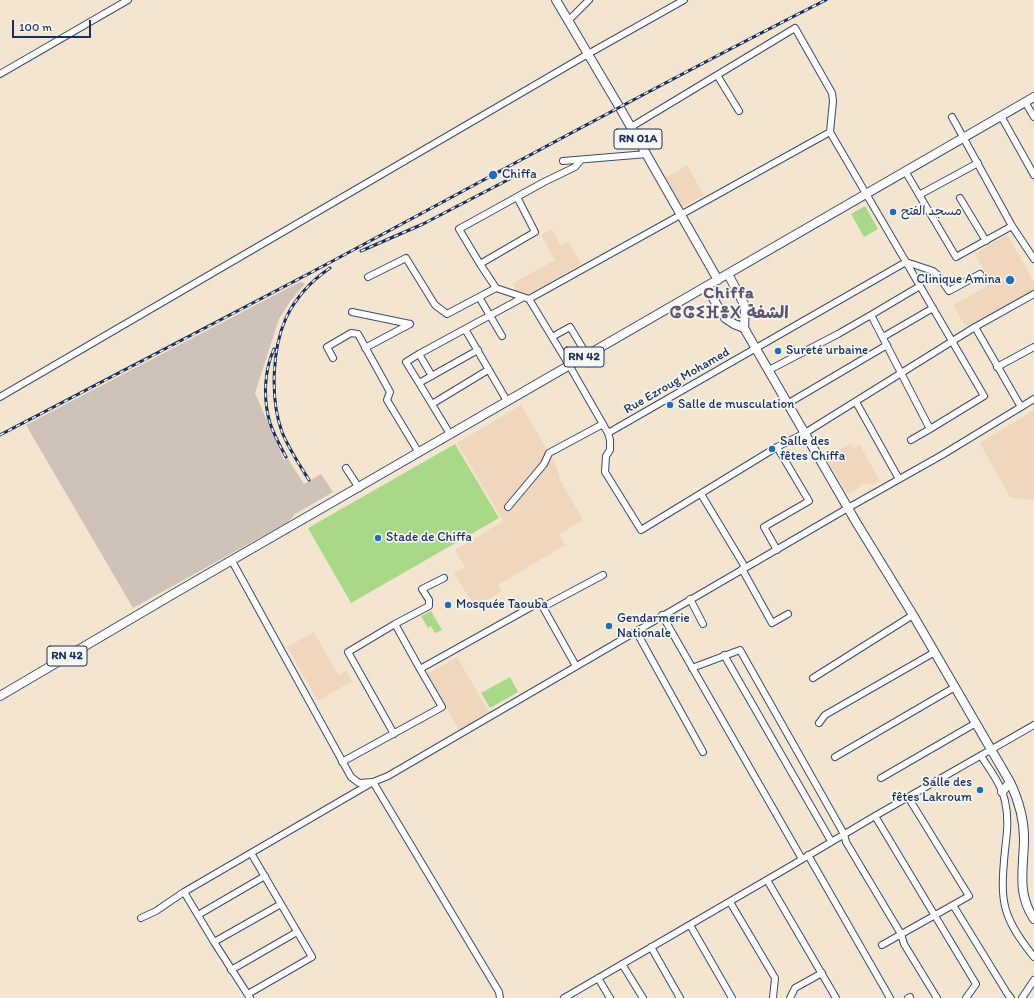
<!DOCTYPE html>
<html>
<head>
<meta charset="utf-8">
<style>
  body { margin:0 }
  #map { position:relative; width:1034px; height:998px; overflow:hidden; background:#f3e5d0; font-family:Itim,sans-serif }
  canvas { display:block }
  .scale { position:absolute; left:12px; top:20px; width:79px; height:18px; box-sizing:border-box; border:2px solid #1b2f5e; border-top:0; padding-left:5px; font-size:12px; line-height:14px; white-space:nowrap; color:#1b2f5e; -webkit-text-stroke:3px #f6f6f2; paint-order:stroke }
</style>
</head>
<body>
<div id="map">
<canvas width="1034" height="998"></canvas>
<div class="scale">100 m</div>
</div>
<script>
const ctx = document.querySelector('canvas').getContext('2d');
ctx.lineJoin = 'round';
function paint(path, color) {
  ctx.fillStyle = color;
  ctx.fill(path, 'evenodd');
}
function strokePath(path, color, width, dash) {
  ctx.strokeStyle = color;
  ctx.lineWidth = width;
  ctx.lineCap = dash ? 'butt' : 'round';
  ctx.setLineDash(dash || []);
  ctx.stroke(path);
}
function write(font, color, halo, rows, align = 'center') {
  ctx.font = font + ' Itim,"Playpen Sans Arabic","Noto Sans Tifinagh",sans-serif';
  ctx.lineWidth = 3.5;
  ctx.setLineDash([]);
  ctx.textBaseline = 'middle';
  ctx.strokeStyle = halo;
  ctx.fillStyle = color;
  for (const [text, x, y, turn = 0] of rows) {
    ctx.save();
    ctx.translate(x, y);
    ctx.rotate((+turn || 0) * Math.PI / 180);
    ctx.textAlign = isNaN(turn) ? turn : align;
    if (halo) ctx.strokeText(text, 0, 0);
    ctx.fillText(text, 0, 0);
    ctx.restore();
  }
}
const built = new Path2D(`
  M687,165L704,195L681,208L664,179Z
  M552,230L561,246L568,241L581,264L529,294L514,290L515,286L512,284L555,260L541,235Z
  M1006,235L1010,239L1027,269L1034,284V292L970,327L964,324L953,305L983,289L988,284V276L975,254Z
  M521,405L556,465L560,480L583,520L559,534L565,545L498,585L502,591L475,607L454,573L465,567L455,550L503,521L457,443Z
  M1034,410V500L1010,497L980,443Z
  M850,444L853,449L860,445L880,481L872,485L859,483L861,486L847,494L826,457Z
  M314,632L338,675L346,671L352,681L318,701L287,647Z
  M457,657L489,712L459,730L427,674Z`);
const industrial = new Path2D(`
  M300,282L305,284L291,300L279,319L255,393L284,460L288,459L304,484L321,474L333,492L295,514L288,522L133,608L26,425Z`);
const green = new Path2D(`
  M865,206L878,229L864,237L851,214Z
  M455,444L499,518L351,603L308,528Z
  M431,611L442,630L435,633L431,626L428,628L421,616Z
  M510,677L518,692L490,708L481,693Z`);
const minor = new Path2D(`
  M568,21L589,0
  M0,74L128,0
  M717,75L739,111
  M1025,102L1034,117
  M1001,116L1034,175
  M952,117L1012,226L1034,259
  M631,127L795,28L832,93L833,101L830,132
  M563,161L647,154
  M905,171L956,257L1012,226
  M919,195L978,163
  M960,198L986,241
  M906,262L984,396L930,429L871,315L920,286
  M906,262L933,271L938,275L949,291L980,274
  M480,264L535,232L517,197
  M368,277L406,258L435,305L447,314L496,288
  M479,297L502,336
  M529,299L496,288L480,264L459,229L544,182L575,167L581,160
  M352,312L410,324
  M975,327L1021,407
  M465,329L507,401
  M552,337L570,327L587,355
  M883,337L933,308
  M365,348L410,324
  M333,358L327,347L351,333L358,334L390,392L387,400L419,453
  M997,367L1034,347
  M769,370L838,334L871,315
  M432,376L419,354L522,298
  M419,383L406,362L419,354
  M0,397L588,54L684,0
  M856,402L899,479
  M432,404L488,370
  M787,404L887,345
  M608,433L906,262L830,132L529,299L569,365L608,433L610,440V450L606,456L605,472L641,530L777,447L805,433L975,327L1034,294
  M450,434L419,383L478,350
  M911,440L930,429
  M346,468L359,488
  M701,494L745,567
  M508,507L544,464L549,453L603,424
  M777,550L764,527L809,501L777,447
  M232,561L351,777L359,783L373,782L388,776L848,508L942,455L1034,399
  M742,569L772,623L788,614
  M690,599L703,624
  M543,607L603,575
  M662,615L802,859
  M395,624L429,606V600L422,589L444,578
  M636,631L703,752
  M724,655L831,841
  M692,668L740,650L844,834L846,842L901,934L904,944L937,998
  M813,678L913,615
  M819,723L825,715L935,652
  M394,734L348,652L395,624L420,669
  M981,756C990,770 1001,784 1005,801C1009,818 1007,834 1005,850C1000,901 1001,916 1034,957
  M835,757L955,687
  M342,762L442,707L420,669L540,602L576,666
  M881,778L976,723
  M875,816L976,984L966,998
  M808,855L890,998
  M767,880L836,998
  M730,902L775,978L773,998
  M953,905L1007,993L1011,998
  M198,915L265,876
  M141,918L156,911L184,892
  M690,925L732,998
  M214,942L281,904
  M882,945L969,896L908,797
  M651,947L680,998
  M622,964L643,998
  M231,970L297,932
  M598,978L610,998
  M248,994L312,957L251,853
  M250,998L214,942L184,892L373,782L499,992L500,998
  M564,998L789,867L875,816L1034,725
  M790,998L795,988L822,973
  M908,998L910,997
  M1022,998L1034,980`);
const major = new Path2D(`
  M556,0L620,108L718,280
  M728,274L745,306L744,328
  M706,287L725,318L734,324L744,328L856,522L913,615L1010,782C1018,799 1024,819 1024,838C1024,868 1016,892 1034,919
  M0,696L175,593L1034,97
  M1002,792L1010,782`);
const rail = new Path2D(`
  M361,251L423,224L523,172
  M274,349C264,371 263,399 270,423C274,435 280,446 286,457
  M0,435C104,381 208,327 312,272C483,181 653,87 826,0
  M309,480C299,464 289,449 282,432C270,399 272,349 286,318C296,297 311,281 330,268`);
const markers = [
  [493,175,5,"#1f6fb2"],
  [893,212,4,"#1f6fb2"],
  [1010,280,5,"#1f6fb2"],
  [778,351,4,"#1f6fb2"],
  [670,405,4,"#1f6fb2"],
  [772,449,4,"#1f6fb2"],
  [378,538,4,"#1f6fb2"],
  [448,605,4,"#1f6fb2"],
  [609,626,4,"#1f6fb2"],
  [980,790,4,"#1f6fb2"]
];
const shields = [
  [638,139,48],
  [584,357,40],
  [67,656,40]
];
const shieldNames = [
  ["RN 01A",638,139],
  ["RN 42",584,357],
  ["RN 42",67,656]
];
const poiNames = [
  ["Chiffa",502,175],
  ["مسجد الفتح",901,212],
  ["Clinique Amina",1001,280,"right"],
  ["Sureté urbaine",786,351],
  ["Salle de musculation",678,405],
  ["Salle des",780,442],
  ["fêtes Chiffa",780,457],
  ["Stade de Chiffa",386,538],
  ["Mosquée Taouba",456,605],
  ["Gendarmerie",617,619],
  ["Nationale",617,634],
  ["Salle des",972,783,"right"],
  ["fêtes Lakroum",972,798,"right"]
];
const streetNames = [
  ["Rue Ezroug Mohamed",677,381,-30]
];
const districtNames = [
  ["Chiffa",729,294],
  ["ⵛⵛⵉⴼⴻⵝ الشفة",729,314]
];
paint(built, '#f0d6bc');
paint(industrial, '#cec2b9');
paint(green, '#a9d988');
strokePath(minor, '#3b4a6f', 8);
strokePath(major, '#3b4a6f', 10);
strokePath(minor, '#fff', 6);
strokePath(major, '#fff', 8);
strokePath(rail, '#1b2f5e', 3);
strokePath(rail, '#f6f6f2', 1.5, [4.5]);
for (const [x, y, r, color] of markers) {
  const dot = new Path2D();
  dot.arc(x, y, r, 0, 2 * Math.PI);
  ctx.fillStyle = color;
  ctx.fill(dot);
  strokePath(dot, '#f6f6f2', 1.5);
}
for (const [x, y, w] of shields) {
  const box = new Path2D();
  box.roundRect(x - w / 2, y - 10, w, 20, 3);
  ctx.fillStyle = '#f6f6f2';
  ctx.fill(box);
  strokePath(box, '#1b2f5e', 1);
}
write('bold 12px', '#1b2f5e', null, shieldNames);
write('13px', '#1b2f5e', '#f6f6f2', poiNames, 'left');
write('13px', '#1b2f5e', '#f6f6f2', streetNames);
ctx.letterSpacing = '1px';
write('bold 17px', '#5e5670', '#f6f6f2', districtNames);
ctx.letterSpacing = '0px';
</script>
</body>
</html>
